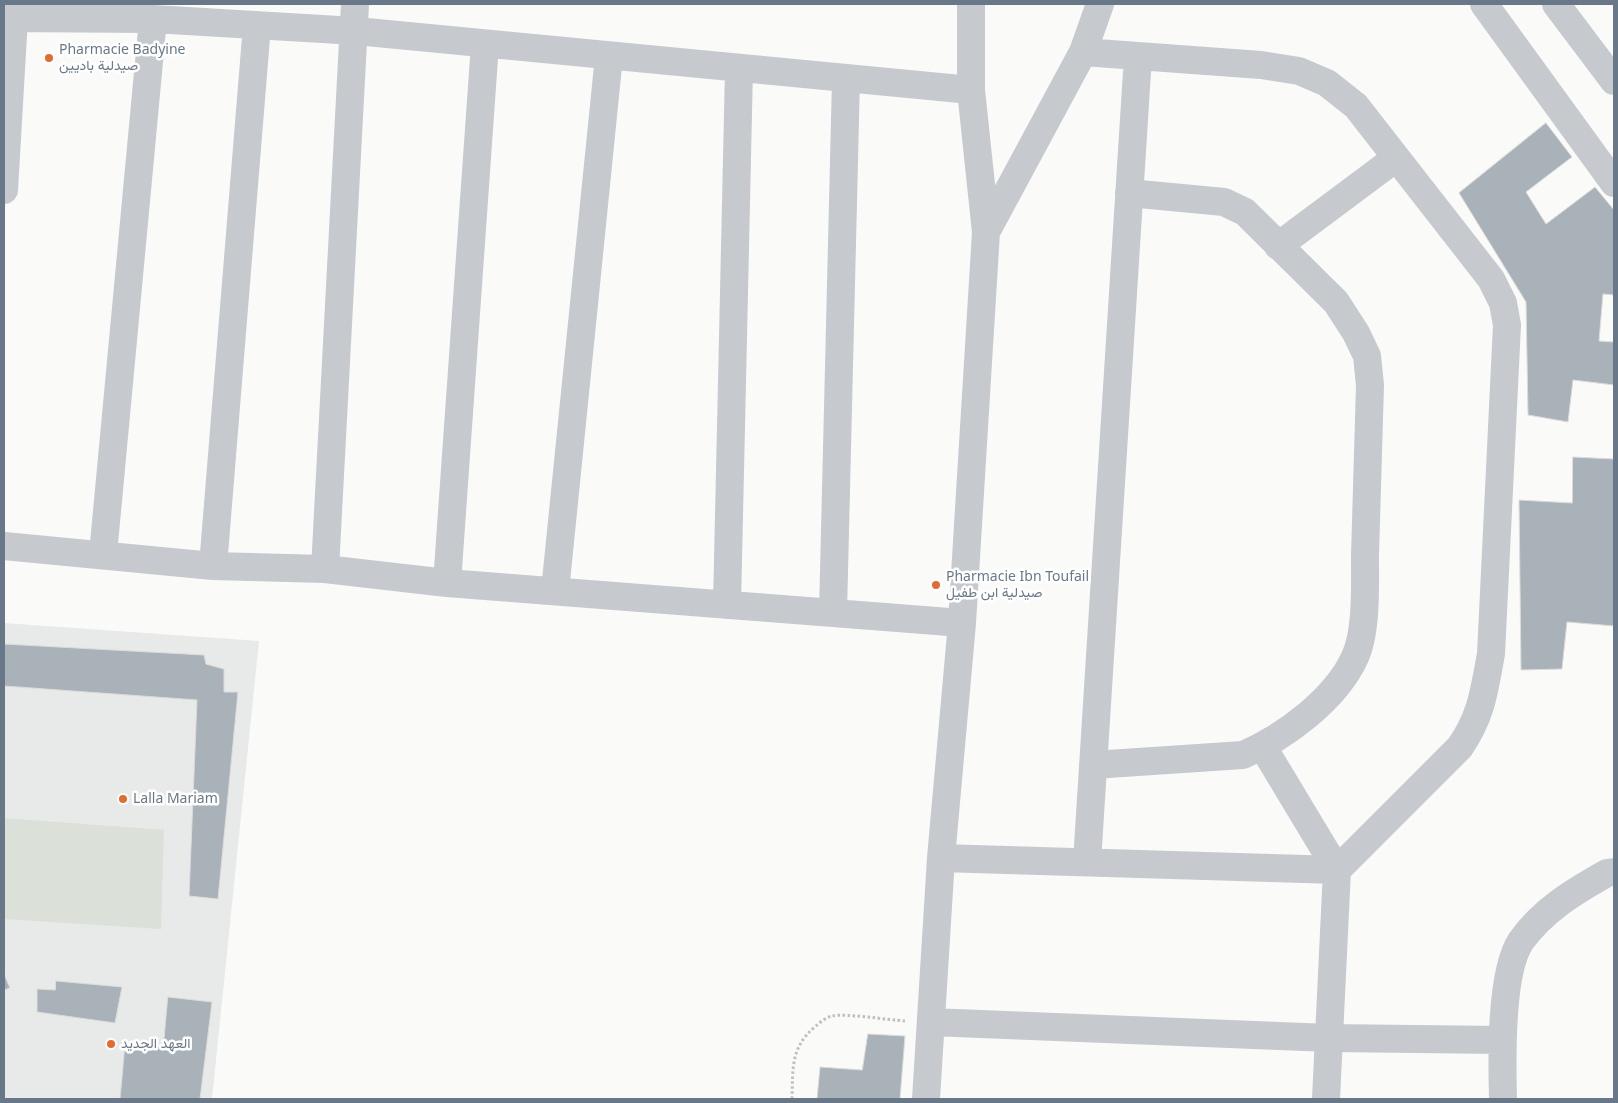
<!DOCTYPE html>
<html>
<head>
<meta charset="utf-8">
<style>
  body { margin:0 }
  #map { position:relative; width:1618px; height:1103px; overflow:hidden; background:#fafaf8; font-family:"Noto Sans",sans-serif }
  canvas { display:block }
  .frame { position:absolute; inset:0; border:5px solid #697888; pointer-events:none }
</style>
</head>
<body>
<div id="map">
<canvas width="1618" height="1103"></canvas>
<div class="frame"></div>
</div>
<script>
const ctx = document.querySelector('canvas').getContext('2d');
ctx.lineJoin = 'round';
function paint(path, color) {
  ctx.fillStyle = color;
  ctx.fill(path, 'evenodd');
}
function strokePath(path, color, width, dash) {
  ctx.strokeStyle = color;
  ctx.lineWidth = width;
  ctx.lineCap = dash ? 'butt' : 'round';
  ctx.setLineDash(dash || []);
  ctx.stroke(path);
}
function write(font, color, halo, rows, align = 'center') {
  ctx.font = font + ' "Noto Sans",Vazirmatn,sans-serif';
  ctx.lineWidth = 5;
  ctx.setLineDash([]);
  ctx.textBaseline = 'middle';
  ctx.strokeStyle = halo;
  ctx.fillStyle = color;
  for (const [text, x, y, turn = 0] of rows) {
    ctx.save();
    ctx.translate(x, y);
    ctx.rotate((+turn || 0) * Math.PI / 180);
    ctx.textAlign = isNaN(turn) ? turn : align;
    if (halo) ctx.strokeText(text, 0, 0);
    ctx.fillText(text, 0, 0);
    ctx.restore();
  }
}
const built = new Path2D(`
  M4,623L259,641L212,1099H4Z`);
const green = new Path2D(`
  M4,818L164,830L161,929L4,919Z`);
const building = new Path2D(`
  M1546,123L1572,157L1526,192L1546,224L1595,187L1614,210V295L1603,294L1599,341L1614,342V385L1573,380L1568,422L1528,415L1526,302L1459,193Z
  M1573,457L1614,459V626L1567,622L1562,669L1521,670L1519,500L1572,503Z
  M4,644L204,655L206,664L224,669V692H238L218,899L189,896L197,700L4,686Z
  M4,974L10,988L4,990Z
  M56,981L122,987L115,1023L37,1012V989L55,990Z
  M168,997L212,1002L200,1099H120L125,1044L163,1047Z
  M868,1034L905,1036L900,1099H817L820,1067L862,1070Z`);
const path = new Path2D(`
  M792,1099C793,1069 790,1047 816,1026C820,1022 827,1017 832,1016C845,1013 889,1020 905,1021`);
const minor = new Path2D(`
  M4,18L153,19L356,31L971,90
  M1083,52L1261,65L1299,71L1327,83L1356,106L1491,279L1503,303L1507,325L1491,654C1484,691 1482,715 1460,747L1337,870L1326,1099
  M4,190L14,18
  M986,232L1083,52L1100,4
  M1278,246L1396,158
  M4,546L213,566L325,569L447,583L962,623
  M103,554L153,19
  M213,566L257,25
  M325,569L355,4
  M447,583L485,44
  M555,591L609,56
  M727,605L739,69
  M833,613L846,79
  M1263,747L1337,870
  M1093,765L1243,755C1285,737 1336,699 1355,657C1367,631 1365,584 1365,555C1367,499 1368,442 1370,385L1367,356L1356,333L1336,302L1245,212L1224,202L1129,193
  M941,858L1337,870
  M1087,862L1138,56
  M931,1022L1329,1038L1502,1040
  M926,1099L941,858L962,623L986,232L971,90V4
  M1503,1099C1502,1062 1500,972 1521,941C1543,910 1575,891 1607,873L1614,872`);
const tertiary = new Path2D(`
  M1484,4L1614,183
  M1556,4L1614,81`);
const markers = [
  [49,58,5,"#e16b31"],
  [936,585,5,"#e16b31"],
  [123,799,5,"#e16b31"],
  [111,1044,5,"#e16b31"]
];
const poiNames = [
  ["Pharmacie Badyine",59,50],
  ["صيدلية باديين",59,66],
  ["Pharmacie Ibn Toufail",946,577],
  ["صيدلية ابن طفيل",946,593],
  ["Lalla Mariam",133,799],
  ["العهد الجديد",121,1044]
];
paint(built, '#e8e9e9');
paint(green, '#dbe1d9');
paint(building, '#aab2b9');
strokePath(building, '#dcdcda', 1);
strokePath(path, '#bdc0c3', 3, [2.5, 2.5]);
strokePath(minor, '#c6c9cd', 28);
strokePath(tertiary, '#c6c9cd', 28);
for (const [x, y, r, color] of markers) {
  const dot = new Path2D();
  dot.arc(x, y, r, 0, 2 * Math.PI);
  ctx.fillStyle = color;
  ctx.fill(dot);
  strokePath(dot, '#fff', 2);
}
write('14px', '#697888', '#fff', poiNames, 'left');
</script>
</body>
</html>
